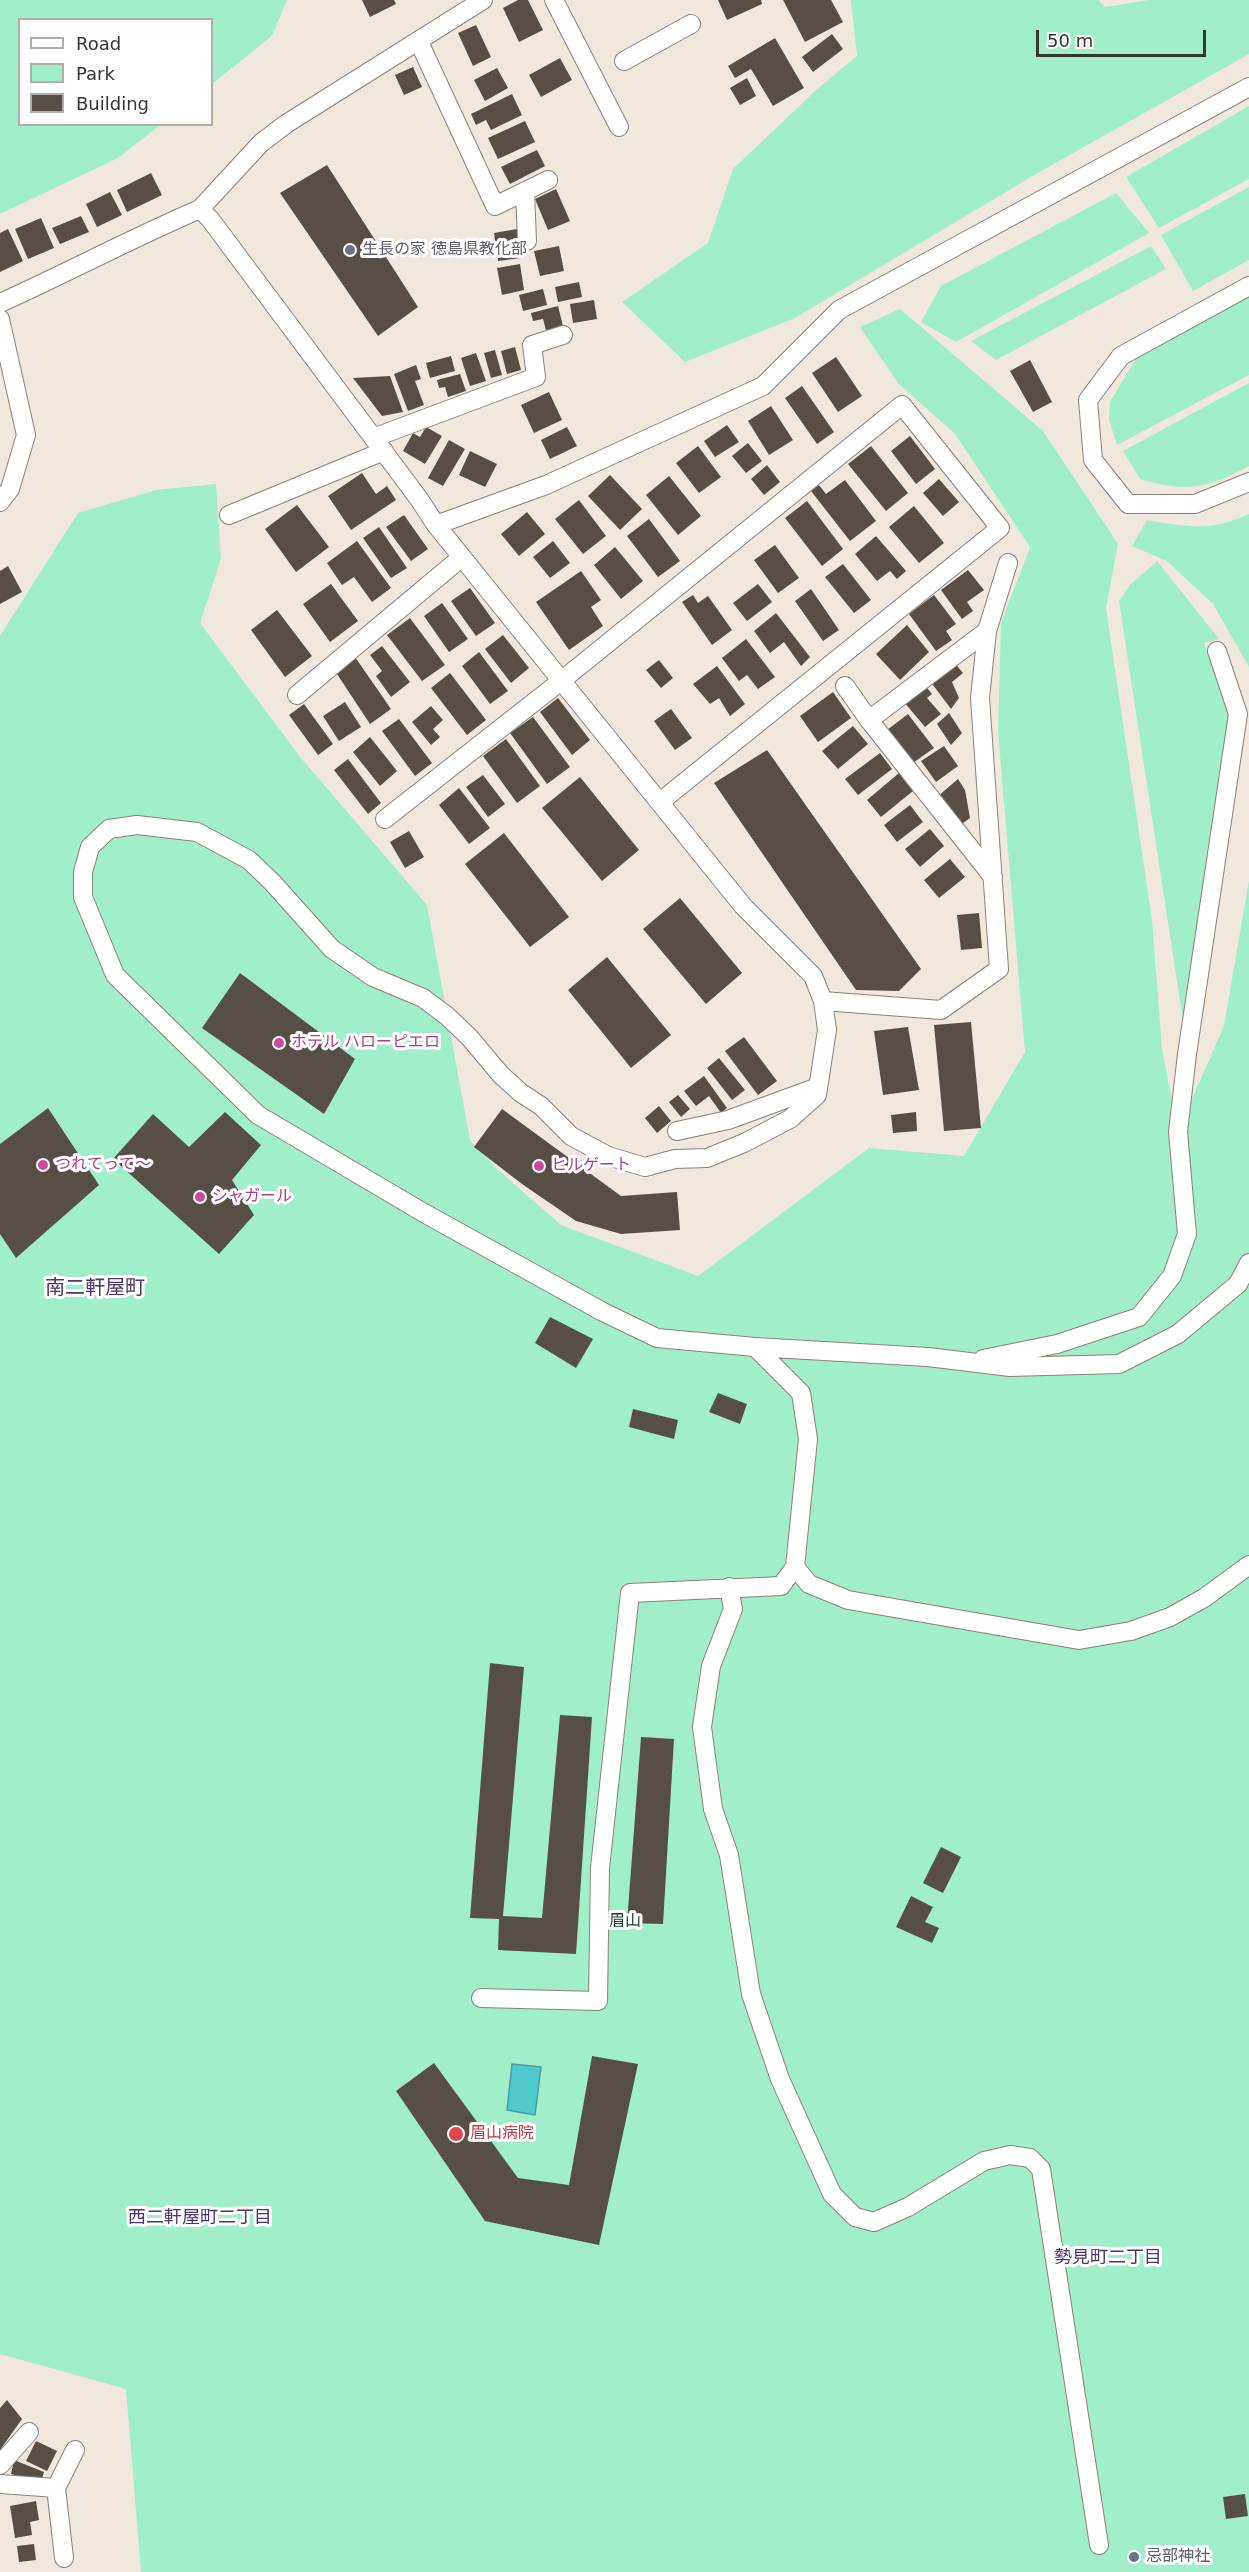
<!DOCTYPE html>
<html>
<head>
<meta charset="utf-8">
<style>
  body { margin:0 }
  #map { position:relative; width:1249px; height:2572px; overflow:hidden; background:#f1e8dd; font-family:"DejaVu Sans",sans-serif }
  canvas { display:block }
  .legend { position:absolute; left:18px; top:18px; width:195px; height:108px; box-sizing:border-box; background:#fff; border:2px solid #afaeac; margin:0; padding:8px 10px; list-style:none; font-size:18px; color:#383430 }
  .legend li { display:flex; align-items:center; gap:12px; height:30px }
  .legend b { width:30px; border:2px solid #afaeac }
  .scale { position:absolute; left:1036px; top:30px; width:170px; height:27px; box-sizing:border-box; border:3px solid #383430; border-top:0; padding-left:8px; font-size:18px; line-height:21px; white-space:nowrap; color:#383430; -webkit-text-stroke:4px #fff; paint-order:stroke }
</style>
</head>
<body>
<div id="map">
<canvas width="1249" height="2572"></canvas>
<ul class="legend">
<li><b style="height:8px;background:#fff"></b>Road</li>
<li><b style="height:16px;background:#a1eecb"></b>Park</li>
<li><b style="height:16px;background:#574f46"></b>Building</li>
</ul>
<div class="scale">50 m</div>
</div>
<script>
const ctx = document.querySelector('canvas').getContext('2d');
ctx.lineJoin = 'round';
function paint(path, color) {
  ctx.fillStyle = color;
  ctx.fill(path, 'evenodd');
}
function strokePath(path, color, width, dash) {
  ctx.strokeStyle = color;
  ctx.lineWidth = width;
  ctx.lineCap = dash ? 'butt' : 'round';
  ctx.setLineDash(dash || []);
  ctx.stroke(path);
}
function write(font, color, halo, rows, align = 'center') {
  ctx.font = font + ' "DejaVu Sans","Noto Sans JP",sans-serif';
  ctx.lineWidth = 6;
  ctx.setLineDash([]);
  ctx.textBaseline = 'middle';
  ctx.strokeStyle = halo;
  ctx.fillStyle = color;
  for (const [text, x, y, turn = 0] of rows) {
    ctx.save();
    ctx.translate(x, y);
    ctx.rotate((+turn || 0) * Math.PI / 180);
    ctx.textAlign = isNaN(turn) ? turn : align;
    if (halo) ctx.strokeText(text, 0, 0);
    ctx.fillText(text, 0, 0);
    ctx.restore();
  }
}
const green = new Path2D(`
  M0,0H287L272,36L212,84V20H20V124L160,125L118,158L0,214Z
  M851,0H1098L1105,7L1149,0H1249V54L1036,174L795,318L685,362L622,302L708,243L733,169L815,91L857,56Z
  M1249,106V179L1159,228L1126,177Z
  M1249,187V260L1193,291L1161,235Z
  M1116,193L1149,233L956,342L921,322L941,286Z
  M1151,246L1166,269L996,360L971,341Z
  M1249,296V375L1117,445L1109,420L1110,402L1137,357Z
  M900,309L1043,431L1118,544L1106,608L1152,920L1162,1049L1178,1131L1224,1026L1249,880V2572H141L126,2389L0,2354V636L78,513L156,490L216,484L221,559L200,623L301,758L427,905L470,1140L497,1169L561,1225L698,1276L869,1148L964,1156L1025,1052L998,731L1001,623L1030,547L955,434L898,383L860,327Z
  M1249,383V466C1205,489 1188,493 1140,479L1123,451Z
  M1249,514V667L1213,604L1167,561L1132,546L1147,520C1188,527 1210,532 1249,514Z
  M1157,561L1219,639L1204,643L1229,718L1183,1021L1119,601L1130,585Z`);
const water = new Path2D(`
  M512,2064L541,2067L535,2115L507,2110Z`);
const building = new Path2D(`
  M362,0H394L396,4L370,17Z
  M518,0H528L543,30L519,42L503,8Z
  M718,0H761L762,4L727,20Z
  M783,0H831L843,22L805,42Z
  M476,25L491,57L473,66L458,33Z
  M832,34L843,49L813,72L802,57Z
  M775,38L804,88L773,106L751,69L735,78L728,66Z
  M560,58L572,80L541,97L529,75Z
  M413,67L422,87L404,95L395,75Z
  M497,68L508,88L485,101L474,80Z
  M747,78L756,96L740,105L730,88Z
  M512,94L522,115L491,130L486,120L476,125L471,114Z
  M525,121L535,142L498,159L488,138Z
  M537,150L545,166L510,184L501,167Z
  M327,165L418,307L378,336L280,193Z
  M151,173L162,195L127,212L117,190Z
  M556,189L570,221L548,230L535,199Z
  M110,192L122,215L97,227L86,204Z
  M81,216L89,232L60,244L52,228Z
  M41,218L54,248L28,259L15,229Z
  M8,229L23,261L0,272V233Z
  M517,229L521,258L498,261L494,233Z
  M559,246L564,271L540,276L534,251Z
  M520,264L524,290L502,295L497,268Z
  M579,282L582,297L558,302L555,287Z
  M543,289L547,305L523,311L519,295Z
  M594,300L597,319L573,323L570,304Z
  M558,306L563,326L546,330L543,319L533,321L531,313Z
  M515,347L521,370L507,374L501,351Z
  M495,350L502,375L491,378L484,353Z
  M476,353L486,381L470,386L461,358Z
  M451,356L455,371L430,378L426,363Z
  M836,357L862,396L838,412L812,373Z
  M1030,360L1052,402L1033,412L1010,371Z
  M416,365L421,379L415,381L424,405L408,411L394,374Z
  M460,374L466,391L448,397L445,387L439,388L437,380Z
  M390,376L403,412L382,416L353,378Z
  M802,386L834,432L817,444L785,398Z
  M549,392L562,420L534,433L521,405Z
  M771,406L793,440L769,455L748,421Z
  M727,425L739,442L715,457L704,441Z
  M426,427L442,436L425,464L403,451L413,433L420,437Z
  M567,427L577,446L550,459L541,440Z
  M910,436L935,469L916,484L891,451Z
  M449,440L465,449L443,486L428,478Z
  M748,443L762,461L746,473L732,456Z
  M698,446L721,477L699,493L676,463Z
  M871,446L908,493L886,511L848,464Z
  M470,451L497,464L485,487L459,475Z
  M767,465L780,482L764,495L751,479Z
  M362,473L376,494L387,486L396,500L351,530L328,496Z
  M610,475L642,509L620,530L588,496Z
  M669,476L701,516L678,535L646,495Z
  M939,479L959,502L943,516L923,493Z
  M845,480L876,521L850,541L811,491L819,485L826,494Z
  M579,500L606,536L583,554L555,519Z
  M807,501L843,549L822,566L785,518Z
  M297,505L329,547L296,572L265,529Z
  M914,506L944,543L919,563L889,527Z
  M527,512L545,534L519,556L501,534Z
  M404,515L428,549L411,561L386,527Z
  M649,519L680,561L658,577L627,536Z
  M379,527L407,568L391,578L363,538Z
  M876,536L906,571L897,579L890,571L877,581L855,554Z
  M357,541L391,588L372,602L354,577L342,585L327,563Z
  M553,541L570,563L550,578L533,557Z
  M775,545L799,578L778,593L754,560Z
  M615,547L643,581L621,599L594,565Z
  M843,564L871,600L854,613L825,577Z
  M8,566L22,592L0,604V571Z
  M968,570L984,590L967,602L973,611L962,619L941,590Z
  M581,571L601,600L591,607L603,626L569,650L536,602Z
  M331,584L358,621L330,642L303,604Z
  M758,584L772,602L747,621L733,603Z
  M470,588L495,623L476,636L451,601Z
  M811,589L839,630L823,641L795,601Z
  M693,595L698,603L708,596L732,630L712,645L682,602Z
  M934,595L956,624L946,631L952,640L936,651L909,614Z
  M442,603L468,639L449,652L424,616Z
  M277,610L312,656L285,677L251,630Z
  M776,613L810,657L801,666L784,642L770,653L754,631Z
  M410,618L445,665L422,681L387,635Z
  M907,625L929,652L900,680L876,654Z
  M503,635L529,668L511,683L485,649Z
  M746,639L775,677L758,689L747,675L739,681L722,658Z
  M382,646L410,682L391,697L376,676L382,671L370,655Z
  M479,652L508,691L490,704L462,666Z
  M355,657L391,709L370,724L335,671Z
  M659,660L673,678L661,688L646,670Z
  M953,661L963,673L952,682L959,698L951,709L930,681Z
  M717,666L745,704L730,716L719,698L710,704L693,684Z
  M450,673L486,720L467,735L431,688Z
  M924,684L932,694L927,698L941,714L925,727L904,702Z
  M833,692L851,718L818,742L800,716Z
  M558,698L590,740L572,755L540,712Z
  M345,702L361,727L339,741L323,716Z
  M304,704L333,744L318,755L289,715Z
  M431,706L443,720L433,729L440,737L431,745L412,722Z
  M671,709L692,738L675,750L654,721Z
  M949,713L962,733L951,745L937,724Z
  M908,714L934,748L913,763L887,730Z
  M533,717L570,767L547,784L510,733Z
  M399,719L432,763L415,776L382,731Z
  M853,726L868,744L838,769L822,751Z
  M370,737L397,771L380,786L353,752Z
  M506,739L540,786L517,803L483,756Z
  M944,746L958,766L936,782L921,761Z
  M767,750L921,969L899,991L856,990L714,783Z
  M880,753L892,769L858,795L845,779Z
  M348,759L381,803L368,814L334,770Z
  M899,773L913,791L881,817L867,800Z
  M483,775L505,804L488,817L466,787Z
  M580,777L639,850L602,881L542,808Z
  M958,779L965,790L970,818L959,826L937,797Z
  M459,788L490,828L469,844L439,805Z
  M910,805L923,822L897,842L884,825Z
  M930,829L944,846L920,867L905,849Z
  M409,831L424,857L405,868L390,842Z
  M504,833L569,917L530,947L465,864Z
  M950,859L965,877L939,898L924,880Z
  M680,898L742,973L706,1004L643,929Z
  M979,913L982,948L961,950L957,915Z
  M607,957L671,1035L631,1068L568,990Z
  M240,973L355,1059L324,1114L202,1028Z
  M971,1022L981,1128L944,1131L934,1025Z
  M908,1027L919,1090L883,1095L874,1031Z
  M744,1037L777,1081L758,1095L725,1051Z
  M719,1058L745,1090L732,1100L707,1068Z
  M704,1076L727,1108L721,1113L709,1096L696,1106L684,1091Z
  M678,1095L690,1109L681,1117L669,1102Z
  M659,1106L671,1121L657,1133L645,1118Z
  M48,1108L99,1185L16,1258L0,1234V1144Z
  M502,1109L621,1196L677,1192L680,1230L621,1234L576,1221L522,1184L474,1147Z
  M225,1112L261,1145L232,1180L254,1215L219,1254L113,1159L153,1114L189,1147Z
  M916,1112L917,1131L893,1133L891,1115Z
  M550,1317L593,1339L576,1368L535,1343Z
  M718,1393L747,1404L740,1424L709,1412Z
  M633,1409L678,1420L674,1439L629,1427Z
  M490,1663L524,1667L503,1916L542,1918L560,1715L592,1717L576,1954L498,1950L499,1919L470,1918Z
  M641,1737L674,1739L663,1924L627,1923Z
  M941,1847L961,1857L943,1893L923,1883Z
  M911,1896L933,1907L925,1922L939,1928L932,1943L896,1927Z
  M592,2056L638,2064L599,2245L485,2221L396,2091L434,2063L518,2178L569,2185Z
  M7,2400L22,2419L0,2450V2408Z
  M36,2441L57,2451L47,2471L26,2461Z
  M14,2460L44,2472L41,2482L11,2474Z
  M1245,2494L1248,2516L1226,2519L1223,2497Z
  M36,2501L39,2520L30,2522L32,2535L15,2538L10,2506Z
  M34,2544L36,2560L19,2562L17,2546Z`);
const street = new Path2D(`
  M554,0L619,127
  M419,42L495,206L548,180
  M624,61L691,24
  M525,191L527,241
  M200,209L261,143L286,124L483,0
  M1249,286L1121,356L1088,400L1093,460L1128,504H1195L1249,482
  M0,303C67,273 132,238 200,209L210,219L419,499L436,525L743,906L813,976L823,1001L827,1030L817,1095L790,1119L744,1143L707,1158L675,1159L645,1167L608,1156L571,1136L541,1106L521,1093L501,1075L470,1038L447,1016L423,998L373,977L332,949L272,882L249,860L197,832L137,825L109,829L90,847L83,872V897L115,975L258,1115L424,1213L603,1312L657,1338L755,1347L928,1357L1010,1367L1119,1364L1178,1334L1238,1284L1249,1263
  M0,319L26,435L10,489L0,502
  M373,438L536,377L532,345L563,335
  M229,515L384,451
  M436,525L546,485L763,386L839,310L1249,87
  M987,631L1008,563
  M845,686L869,720
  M297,695L462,557
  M385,819L561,681L902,405L1000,528L660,802
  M823,1001L941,1010L999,969L980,698L987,631L869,720L993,877
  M677,1131L728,1120L818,1087
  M983,1359L1057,1344L1139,1317L1172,1276L1187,1234L1178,1132L1187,1054L1238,714L1217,651
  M795,1567L809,1584L848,1600L1079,1640L1131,1631L1170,1617L1204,1598L1249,1565
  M729,1587L733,1609L711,1666L702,1727L713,1809L729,1855L751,1994L780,2079L832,2194L855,2217L874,2222L908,2207L984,2161L1010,2155L1030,2158L1041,2169L1099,2545
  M481,1998L598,2001L600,1868L630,1593L781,1586L795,1567L808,1439L801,1393L755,1347
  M0,2465L29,2432
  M0,2484L56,2488L64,2558
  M56,2488L75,2450`);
const markers = [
  [350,250,6,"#6b7280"],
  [279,1043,6,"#d1479c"],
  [43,1165,6,"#d1479c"],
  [539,1166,6,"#d1479c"],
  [200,1197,6,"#d1479c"],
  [456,2134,8,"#e0444e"],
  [1134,2557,6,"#6b7280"]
];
const worshipNames = [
  ["生長の家 徳島県教化部",362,250],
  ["忌部神社",1146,2557]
];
const hotelNames = [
  ["ホテル ハローピエロ",291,1043],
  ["つれてって～",55,1165],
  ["ヒルゲート",551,1166],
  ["シャガール",212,1197]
];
const parkNames = [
  ["眉山",625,1922]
];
const healthNames = [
  ["眉山病院",470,2134]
];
const neighbourhoodNames = [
  ["西二軒屋町二丁目",200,2218],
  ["勢見町二丁目",1108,2258]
];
const quarterNames = [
  ["南二軒屋町",95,1289]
];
paint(green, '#a1eecb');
paint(water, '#50cacd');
strokePath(water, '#499d9e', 1.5);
paint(building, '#574f46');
strokePath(street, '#8a8178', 20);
strokePath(street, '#fff', 18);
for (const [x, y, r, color] of markers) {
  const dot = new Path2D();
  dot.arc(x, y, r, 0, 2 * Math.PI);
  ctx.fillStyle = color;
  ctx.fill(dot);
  strokePath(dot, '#fff', 2);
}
write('16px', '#5b616d', '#fff', worshipNames, 'left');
write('16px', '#b23c85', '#fff', hotelNames, 'left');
write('16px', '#153e2e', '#fff', parkNames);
write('16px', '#be3a42', '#fff', healthNames, 'left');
write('18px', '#50346e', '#fff', neighbourhoodNames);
write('20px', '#50346e', '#fff', quarterNames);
</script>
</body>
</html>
